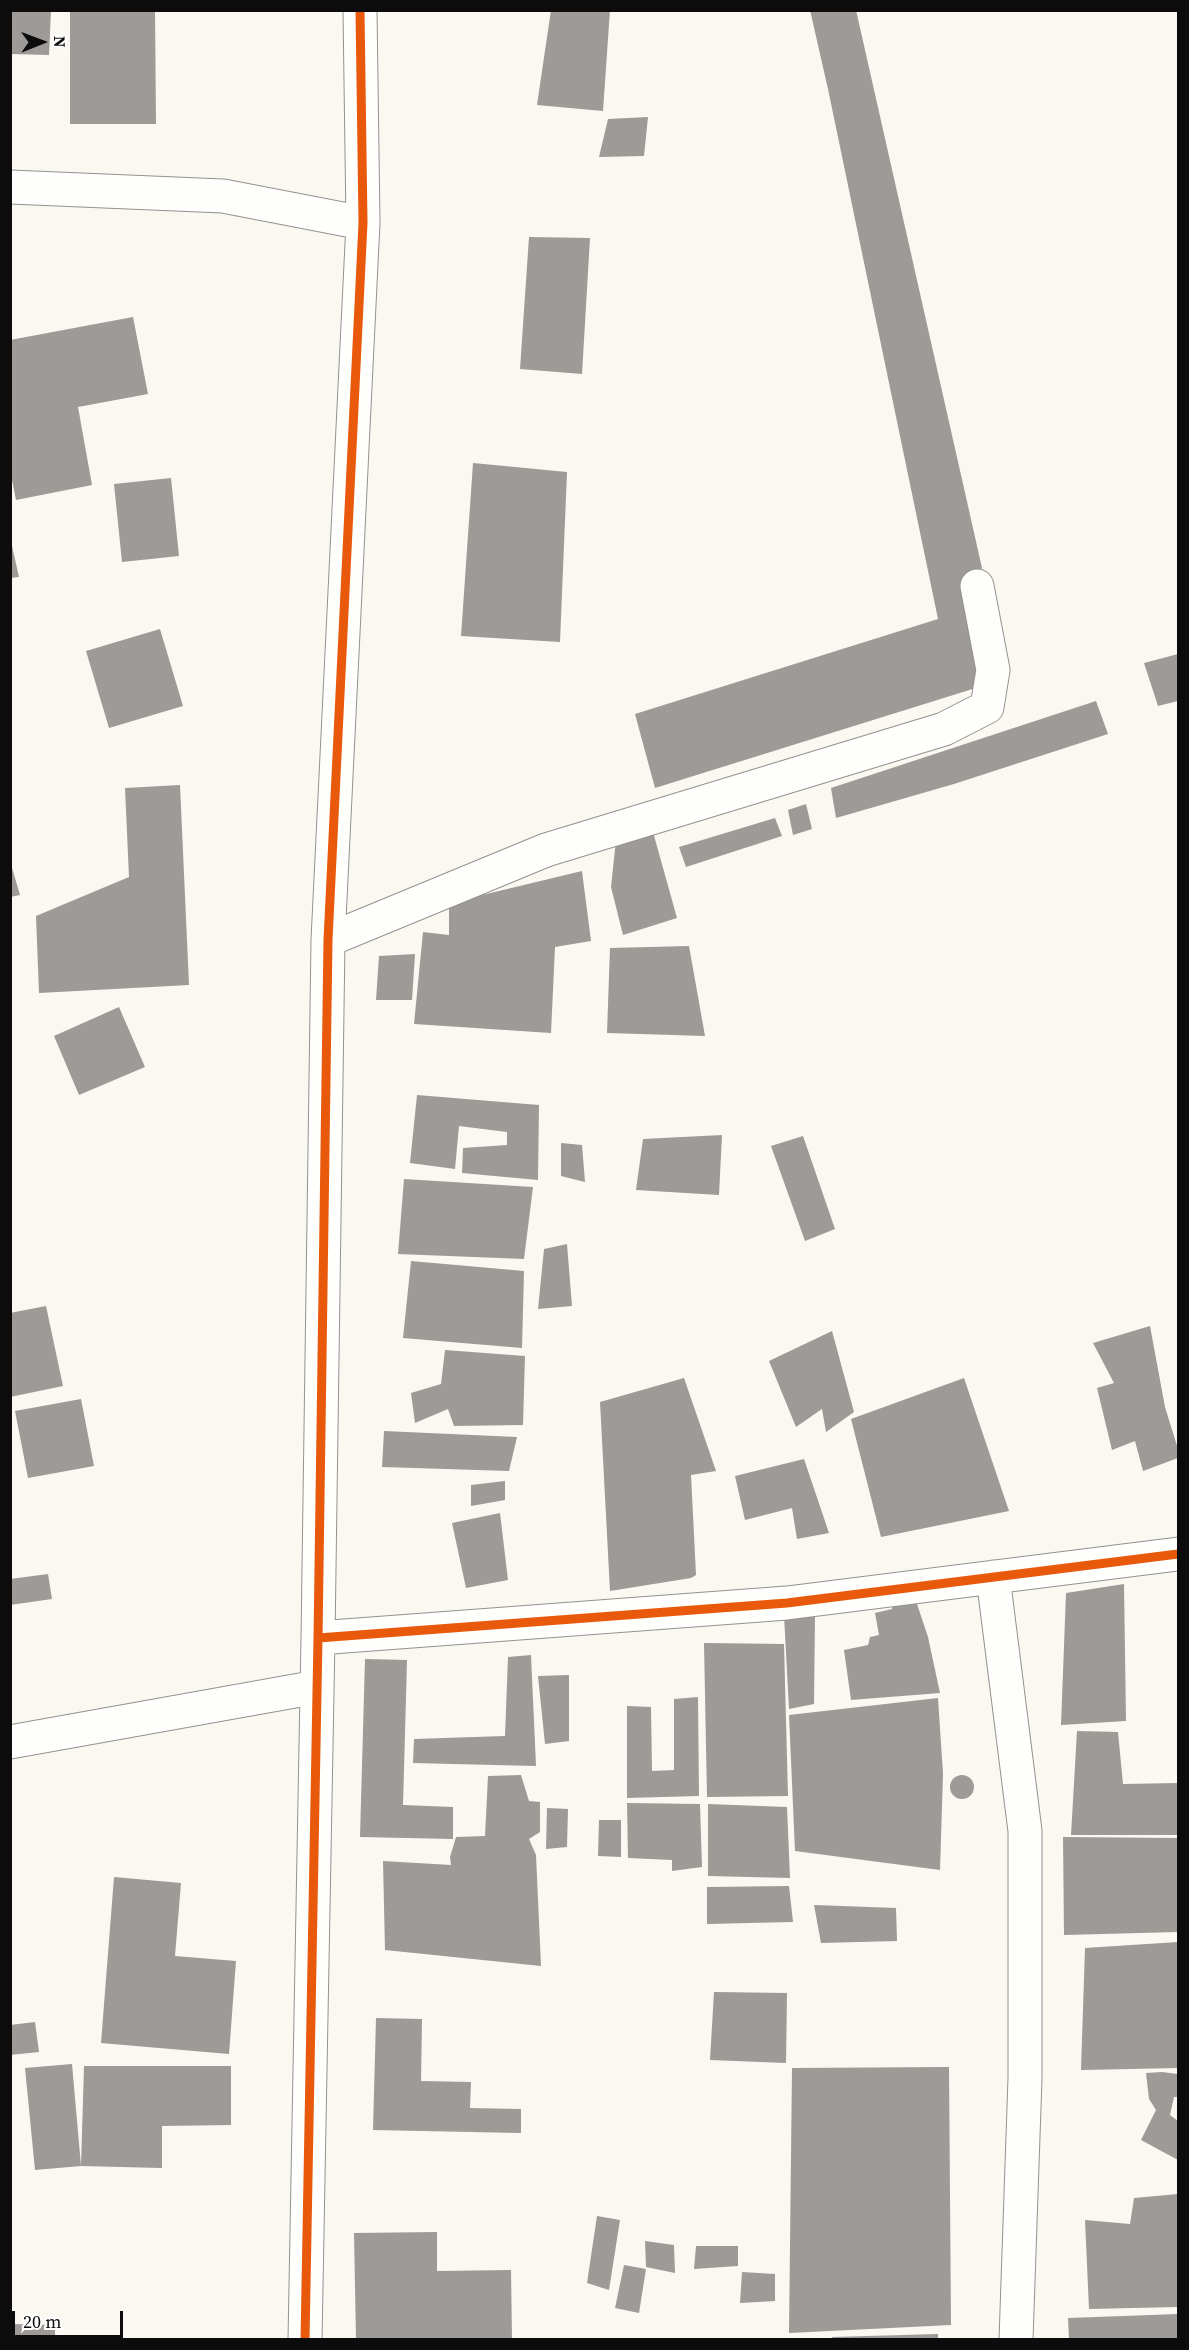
<!DOCTYPE html>
<html>
<head>
<meta charset="utf-8">
<style>
  body { margin:0 }
  #map { position:relative; width:1189px; height:2350px; overflow:hidden; background:#faf8f1; font-family:"Source Serif 4",serif }
  canvas { display:block }
  .frame { position:absolute; inset:0; border:12px solid #0c0c0c; pointer-events:none }
  .north { position:absolute; left:12px; top:12px; width:60px; height:60px; -webkit-text-stroke:4px #fff; paint-order:stroke; rotate:89deg; font-size:16px; font-weight:700; line-height:24px; text-align:center; color:#0c0c0c }
  .north::after { content:''; display:block; margin:auto; width:21px; height:27px; background:#0c0c0c; clip-path:polygon(50% 0,100% 100%,50% 72%,0 100%) }
  .scale { position:absolute; left:12px; top:2311px; width:111px; height:27px; box-sizing:border-box; border:3px solid #0c0c0c; border-top:0; padding-left:8px; font-size:18px; line-height:21px; white-space:nowrap; color:#0c0c0c; -webkit-text-stroke:4px #fff; paint-order:stroke }
</style>
</head>
<body>
<div id="map">
<canvas width="1189" height="2350"></canvas>
<div class="frame"></div>
<div class="north">N</div>
<div class="scale">20 m</div>
</div>
<script>
const ctx = document.querySelector('canvas').getContext('2d');
ctx.lineJoin = 'round';
function paint(path, color) {
  ctx.fillStyle = color;
  ctx.fill(path, 'evenodd');
}
function strokePath(path, color, width, dash) {
  ctx.strokeStyle = color;
  ctx.lineWidth = width;
  ctx.lineCap = dash ? 'butt' : 'round';
  ctx.setLineDash(dash || []);
  ctx.stroke(path);
}
const building = new Path2D(`
  M10,10H51L49,55L10,54Z
  M70,10H155L156,124H70Z
  M551,10H610L603,111L537,105Z
  M810,10H856L982,568L969,586L979,687L655,788L635,714L938,619L828,89Z
  M648,117L644,156L599,157L608,119Z
  M529,237L590,238L582,374L520,369Z
  M133,317L148,394L78,407L92,485L16,500L10,470V340Z
  M473,463L567,472L560,642L461,636Z
  M171,478L179,556L122,562L114,484Z
  M10,537L19,577L10,578Z
  M160,629L183,706L109,728L86,651Z
  M1178,654V701L1158,706L1144,663Z
  M1096,701L1108,734L954,784L836,818L831,788Z
  M180,785L189,985L39,993L36,916L129,877L125,788Z
  M806,804L812,829L793,835L788,810Z
  M775,818L782,836L686,867L679,847Z
  M653,832L677,918L623,935L611,887L616,840Z
  M10,861L20,895L10,897Z
  M582,871L591,941L555,947L551,1033L414,1024L423,932L449,935V903Z
  M689,946L705,1036L607,1033L610,948Z
  M415,954L412,1000H376L379,956Z
  M119,1007L145,1067L79,1095L54,1036Z
  M417,1095L539,1105L538,1180L462,1173L463,1148L507,1145V1132L459,1126L455,1169L410,1163Z
  M722,1135L719,1195L636,1190L643,1139Z
  M803,1136L835,1229L805,1241L771,1146Z
  M561,1143L582,1145L585,1182L561,1176Z
  M404,1179L533,1187L524,1259L398,1254Z
  M567,1244L572,1306L538,1309L544,1249Z
  M411,1261L524,1271L522,1348L403,1338Z
  M46,1306L63,1386L10,1397V1313Z
  M1150,1326L1165,1407L1178,1449V1458L1143,1471L1135,1441L1112,1450L1097,1388L1114,1383L1093,1343Z
  M832,1331L854,1412L826,1432L822,1409L796,1427L769,1361Z
  M445,1350L525,1356L523,1425L454,1426L448,1409L415,1423L411,1393L441,1384Z
  M684,1378L716,1471L691,1475L696,1575L691,1578L610,1591L600,1402Z
  M964,1378L1009,1511L881,1537L851,1419Z
  M81,1399L94,1466L28,1478L15,1411Z
  M384,1431L517,1437L509,1471L382,1467Z
  M804,1459L829,1533L797,1539L792,1508L745,1520L735,1476Z
  M505,1481V1500L471,1506V1485Z
  M500,1513L508,1580L466,1588L452,1523Z
  M48,1574L52,1599L10,1605V1579Z
  M1124,1584L1126,1721L1061,1725L1066,1593Z
  M915,1598L928,1637L940,1693L851,1700L844,1650L868,1645L870,1637L879,1635L875,1613L892,1609L894,1601Z
  M815,1612L814,1704L789,1709L784,1615Z
  M704,1643L784,1644L788,1796L707,1797Z
  M531,1655L536,1766L413,1763L414,1739L505,1736L508,1657Z
  M365,1659L407,1660L403,1805L453,1807V1839L360,1837Z
  M569,1675V1741L545,1744L538,1676Z
  M698,1697L699,1796L627,1798V1706L651,1707L652,1771L674,1770V1699Z
  M938,1698L943,1774L940,1870L795,1851L789,1715Z
  M1077,1731L1118,1732L1123,1784L1178,1783V1835H1071Z
  M950 1787a12 12 0 1 1 24 0a12 12 0 1 1-24 0Z
  M521,1775L529,1801L540,1802V1832L529,1839L536,1855L541,1966L385,1950L383,1861L451,1865L450,1857L456,1837L485,1836L488,1776Z
  M627,1803L700,1804L702,1867L672,1871V1860L628,1858Z
  M708,1804L787,1807L790,1878L708,1876Z
  M547,1808L568,1809L567,1847L546,1849Z
  M599,1820H621V1857L598,1856Z
  M1063,1837L1178,1838V1932L1064,1935Z
  M114,1877L181,1883L175,1956L236,1961L229,2054L101,2043Z
  M789,1886L793,1922L707,1924V1887Z
  M814,1905L896,1908L897,1941L821,1943Z
  M1178,1942V2068L1081,2070L1085,1948Z
  M714,1992L787,1993L786,2063L710,2060Z
  M376,2018L422,2019L421,2081L471,2082L470,2108L521,2109V2133L373,2130Z
  M35,2022L39,2052L10,2055V2025Z
  M72,2064L81,2166L84,2066H231V2125L162,2126V2168L81,2166L35,2170L25,2068Z
  M949,2067L951,2325L789,2333L792,2068Z
  M1162,2072L1178,2074V2097H1174L1170,2115L1178,2121V2160L1141,2140L1156,2110L1149,2099L1146,2073Z
  M1178,2194V2307L1089,2309L1085,2220L1130,2224L1134,2198Z
  M597,2216L620,2220L609,2290L587,2283Z
  M437,2232V2271L511,2270L512,2340H356L354,2233Z
  M645,2241L674,2245L675,2273L646,2267Z
  M696,2246H738V2266L694,2269Z
  M624,2265L646,2269L639,2313L615,2308Z
  M742,2272L775,2274V2301L740,2303Z
  M1178,2314V2340H1069L1068,2318Z
  M10,2324L55,2325V2340H10Z
  M938,2334V2340H832V2337Z`);
const street = new Path2D(`
  M10,187L223,196L363,223
  M328,940L546,850L944,729L987,707L993,670L977,586
  M993,1577L1025,1831V2078L1016,2340
  M318,1638L787,1603L1178,1554
  M10,1742L317,1687
  M305,2340L318,1638L328,940L363,223L360,10`);
const cycleway = new Path2D(`
  M318,1638L787,1603L1178,1554
  M305,2340L318,1638L328,940L363,223L360,10`);
paint(building, '#9d9a97');
strokePath(street, '#93928f', 35);
strokePath(street, '#fefefd', 33);
strokePath(cycleway, '#e8590c', 9);
</script>
</body>
</html>
